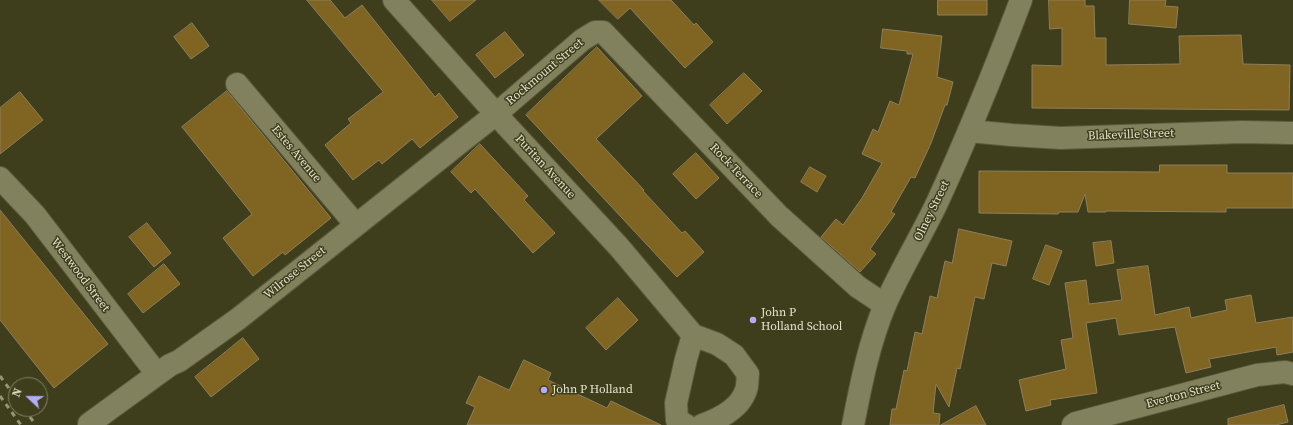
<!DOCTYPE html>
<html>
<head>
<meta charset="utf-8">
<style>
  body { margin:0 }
  #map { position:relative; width:1293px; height:425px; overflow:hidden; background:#3f3e1c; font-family:"Source Serif 4",serif }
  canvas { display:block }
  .north { position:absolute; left:8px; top:377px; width:40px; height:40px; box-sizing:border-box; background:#3f3e1c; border:1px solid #818064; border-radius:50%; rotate:292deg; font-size:11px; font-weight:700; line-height:16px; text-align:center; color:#e3e3cf }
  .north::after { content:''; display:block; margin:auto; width:14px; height:18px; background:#b1adfa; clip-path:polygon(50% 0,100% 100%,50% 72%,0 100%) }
</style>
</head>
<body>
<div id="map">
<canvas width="1293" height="425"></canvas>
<div class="north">N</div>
</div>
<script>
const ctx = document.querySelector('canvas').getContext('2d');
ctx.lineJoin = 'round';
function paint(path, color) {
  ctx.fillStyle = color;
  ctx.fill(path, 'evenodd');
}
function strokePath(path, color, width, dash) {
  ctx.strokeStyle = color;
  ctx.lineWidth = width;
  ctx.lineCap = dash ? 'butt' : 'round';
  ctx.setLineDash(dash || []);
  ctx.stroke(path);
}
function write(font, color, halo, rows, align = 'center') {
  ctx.font = font + ' "Source Serif 4",serif';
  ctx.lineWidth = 3;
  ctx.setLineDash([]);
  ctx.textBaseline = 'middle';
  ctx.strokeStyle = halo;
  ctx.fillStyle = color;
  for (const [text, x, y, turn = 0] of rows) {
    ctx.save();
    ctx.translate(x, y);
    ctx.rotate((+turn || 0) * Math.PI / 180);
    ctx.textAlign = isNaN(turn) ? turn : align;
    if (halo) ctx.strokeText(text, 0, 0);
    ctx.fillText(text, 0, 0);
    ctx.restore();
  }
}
const building = new Path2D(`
  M307,0H330L345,18L362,5L435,97L439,93L458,117L420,148L412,139L382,164L379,160L353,180L325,145L351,123L348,119L383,92Z
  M432,0H476L450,21Z
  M599,0H671L694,25L696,23L713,42L685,68L630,8L618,19Z
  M938,0H987V15H938Z
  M1049,0H1085V6H1094L1095,38H1106V65L1180,64L1179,36L1241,35L1243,64L1290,65L1289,110L1032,108V65L1062,66V28L1050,29Z
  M1130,0H1166L1165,6L1178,7L1176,28L1129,24Z
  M192,23L209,46L191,59L174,37Z
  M883,29L942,36L937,77L953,82L947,105H945L931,143L915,178L911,177L891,212L895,214L870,249L876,254L860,272L821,237L836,219L843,225L862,198L882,163L862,154L873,129L878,132L890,101L899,105L913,54H907V51L881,48Z
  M505,32L524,55L495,78L476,55Z
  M597,47L642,96L596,139L644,190L643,191L682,233L685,231L704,252L677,277L526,115Z
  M744,73L762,91L727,124L710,105Z
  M227,91L331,218L285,255L283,252L253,276L223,238L252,214L182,127Z
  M20,92L43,120L0,154V108Z
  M480,144L528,196L524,200L555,233L533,253L475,189L471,193L451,172Z
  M696,153L719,178L696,199L673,174Z
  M1160,165H1227V173H1293V208H1226V212L1106,211V212H1088L1085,194L1078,212H1059L1058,214L979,213V171L1159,172Z
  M810,167L826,176L817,192L801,182Z
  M0,210L108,344L54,388L0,320Z
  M147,223L171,253L154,267L129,237Z
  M959,229L1012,241L1006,266L992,263L984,299L975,297L960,369L957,368L949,407L936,384L933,413L940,414L939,425H890L892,409H896L904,370L907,371L915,332L922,334L930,296L937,298L945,261L952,263Z
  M1111,241L1114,263L1096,266L1093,243Z
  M1046,245L1062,251L1049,285L1033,279Z
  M164,264L180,284L143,313L128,294Z
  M1148,266L1155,315L1189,307L1191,318L1227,310L1225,300L1251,295L1256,323L1293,317V352L1277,355L1276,347L1209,359L1211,367L1186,373L1175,327L1119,335L1116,318L1086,323L1097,393L1050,400L1051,405L1026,411L1019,380L1066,369L1061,340L1073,338L1065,283L1086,280L1089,304L1122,300L1117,270Z
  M618,298L638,320L606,350L586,328Z
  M243,338L259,359L211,397L195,377Z
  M524,360L551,373L548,380L607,408L611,401L661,425H467L475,407L466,403L479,376L509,390Z
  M1284,405L1288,422L1276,425H1228V419Z
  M976,406L986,425H941Z`);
const minor = new Path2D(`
  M394,0L505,124L619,247L693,335L717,344L734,355L748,374C747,379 748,385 746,390C740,409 719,419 702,425
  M237,84L356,225
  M969,131L1012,135L1061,138L1242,132L1293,133
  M0,178L35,215L157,374
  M89,424L170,365L179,361L238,319L496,114L582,40L595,32H603L779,216L858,287L885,305
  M686,425L677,420L676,403L686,359L693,335
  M1073,425L1076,423L1257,375L1285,372L1293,374`);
const tertiary = new Path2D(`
  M853,425C861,384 869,343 885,305C900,271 920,238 936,205C967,138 995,69 1021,0`);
const rail = new Path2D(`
  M0,376L16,398
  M0,396L21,425
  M24,409L36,425`);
const markers = [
  [753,320,4,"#b1adfa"],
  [544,390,4,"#b1adfa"]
];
const streetNames = [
  ["Rockmount Street",545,72,-40],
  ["Blakeville Street",1131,135,-2],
  ["Estes Avenue",296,154,50],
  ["Puritan Avenue",545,167,47],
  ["Rock Terrace",736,171,46],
  ["Olney Street",932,211,-64],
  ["Wilrose Street",295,273,-39],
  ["Westwood Street",80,275,53],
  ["Everton Street",1183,395,-15]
];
const poiNames = [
  ["John P",761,313],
  ["Holland School",761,327],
  ["John P Holland",552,390]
];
paint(building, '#7f6422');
strokePath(building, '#8e7f5d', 1);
strokePath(minor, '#5b593b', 24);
strokePath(tertiary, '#5b593b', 24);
strokePath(minor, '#82815d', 22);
strokePath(tertiary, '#82815d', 22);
strokePath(rail, '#949479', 3, [5, 5]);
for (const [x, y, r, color] of markers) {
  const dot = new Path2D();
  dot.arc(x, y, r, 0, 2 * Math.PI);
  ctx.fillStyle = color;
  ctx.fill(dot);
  strokePath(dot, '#3f3e1c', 1.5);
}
write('12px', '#e3e3cf', '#3f3e1c', streetNames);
write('12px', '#e3e3cf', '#3f3e1c', poiNames, 'left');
</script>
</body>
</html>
